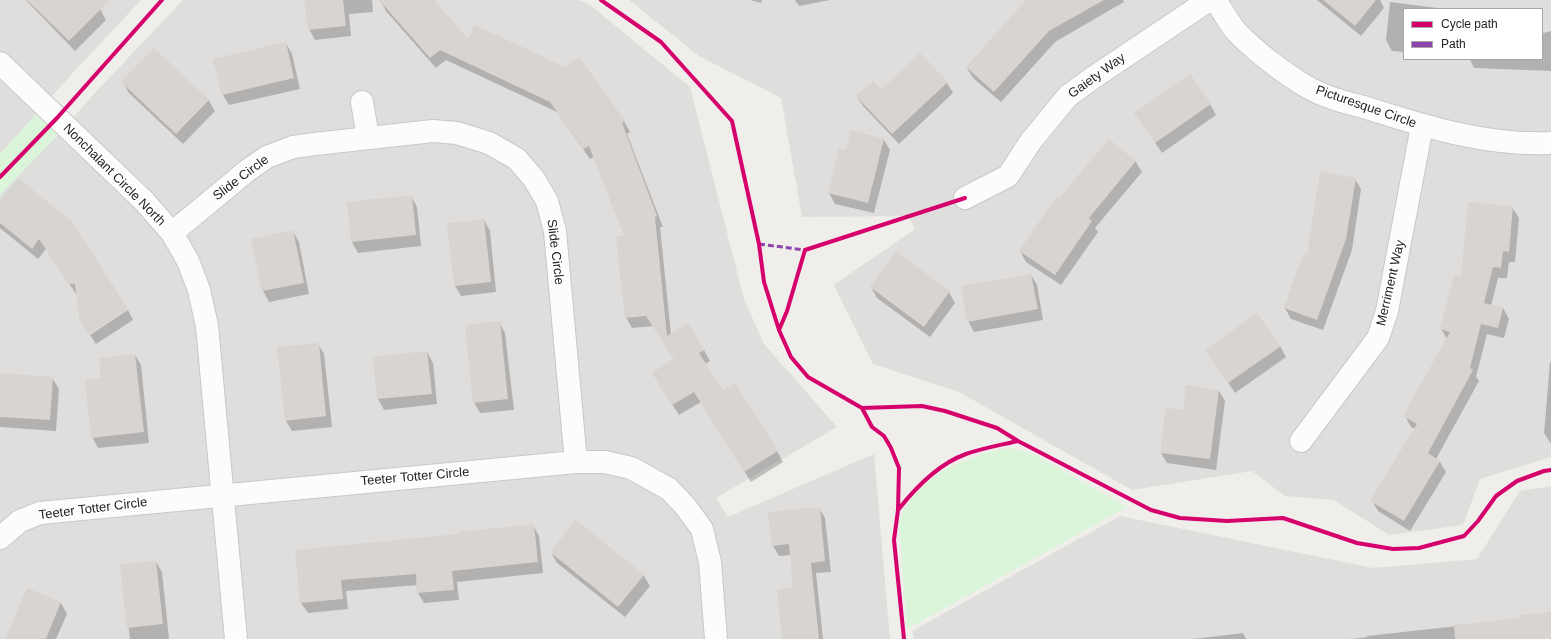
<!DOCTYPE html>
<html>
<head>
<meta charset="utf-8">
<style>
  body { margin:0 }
  #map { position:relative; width:1551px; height:639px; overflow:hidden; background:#f0eeeb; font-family:Arial,sans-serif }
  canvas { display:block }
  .legend { position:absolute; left:1403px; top:8px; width:140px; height:52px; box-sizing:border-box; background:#fff; border:1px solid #a7a7a7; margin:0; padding:5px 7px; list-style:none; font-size:12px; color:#222 }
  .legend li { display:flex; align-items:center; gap:8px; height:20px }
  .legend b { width:20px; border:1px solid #a7a7a7 }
</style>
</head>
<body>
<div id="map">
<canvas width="1551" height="639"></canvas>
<ul class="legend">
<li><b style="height:5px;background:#d6006c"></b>Cycle path</li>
<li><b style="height:5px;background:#8e44ad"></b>Path</li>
</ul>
</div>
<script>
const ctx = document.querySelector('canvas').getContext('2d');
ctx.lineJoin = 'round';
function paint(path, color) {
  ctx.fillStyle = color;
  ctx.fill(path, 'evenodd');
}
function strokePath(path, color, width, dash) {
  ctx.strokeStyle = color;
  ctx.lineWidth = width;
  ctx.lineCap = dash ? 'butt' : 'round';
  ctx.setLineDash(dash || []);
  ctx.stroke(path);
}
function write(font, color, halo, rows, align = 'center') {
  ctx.font = font + ' Arial,sans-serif';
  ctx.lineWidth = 3;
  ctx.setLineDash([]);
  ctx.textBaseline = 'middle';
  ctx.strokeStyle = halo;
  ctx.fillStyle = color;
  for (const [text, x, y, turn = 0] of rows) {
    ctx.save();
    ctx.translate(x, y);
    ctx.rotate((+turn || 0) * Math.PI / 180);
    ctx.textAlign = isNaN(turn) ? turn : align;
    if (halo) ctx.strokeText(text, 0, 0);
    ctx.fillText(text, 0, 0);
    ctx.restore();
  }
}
const residential = new Path2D(`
  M0,0H141L71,75L0,154Z
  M183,0H579L590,5L690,87L744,299L764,344L837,427L716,498L728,517L874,454L890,639H0V195L66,126L92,96Z
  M629,0H1551V457L1480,479L1463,525L1389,535L1334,500L1285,496L1252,471L1132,490L959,392L873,364L834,285L915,229L908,216L802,217L781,98L699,56ZM1404,9H1542V59H1404Z
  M1551,486V639H914L912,631L1120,516L1373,568L1477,559L1520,491Z`);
const park = new Path2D(`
  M44,106L66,126L0,195V154Z
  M1009,448L1031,453L1127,507L907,629L899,522L904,508L920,489L941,471L985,453Z`);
const shadow = new Path2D(`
  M26,0H95L106,20L75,51Z
  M305,0H372L373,12L349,14L351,36L315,40L309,29Z
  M380,0H433L468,41L624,121L630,132L627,134L663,227H660L671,335L704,350L710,361L705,364L723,392L777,451L783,462L751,482L701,402L679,415L659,384L675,359L653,326L632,328L626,317L625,237L594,157L590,159L557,112L446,60L436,68L386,11Z
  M750,0H762L761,3Z
  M795,0H830L799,6Z
  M1028,0H1123L1124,2L1055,42L1001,102L973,78L967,68Z
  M1317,0H1380L1384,8L1361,36Z
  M1390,2L1446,9H1404V52L1392,51L1386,40Z
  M1542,31L1543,33L1551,31V71L1474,68L1470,60L1460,59H1542Z
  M286,43L292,54L300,89L229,105L223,95Z
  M154,49L209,101L215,111L183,144L129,93L123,82Z
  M947,83L953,93L899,144L864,107L857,97L881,91Z
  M1210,104L1216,115L1162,153L1136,114Z
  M884,140L890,150L874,213L835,204L829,193L847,151Z
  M1109,140L1136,162L1142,172L1095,228L1098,232L1061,285L1026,262L1020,251L1059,200Z
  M1355,179L1361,189L1352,250L1323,330L1291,319L1285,308L1308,257Z
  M411,196L417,207L421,246L358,253L352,242L348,203Z
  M0,202L127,309L88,333L80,318L77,294H76L46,249L38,259L0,228Z
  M1512,207L1519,218L1515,262H1509L1507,278H1498L1491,306L1503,308L1509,319L1504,338L1487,334L1476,377L1479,381L1436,459L1440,462L1446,472L1410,531L1378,511L1372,501L1415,429L1411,427L1405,416L1447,339L1441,329L1462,278Z
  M484,220L490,231L496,292L461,296L455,286Z
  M293,232L299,242L309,294L269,302L263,291L252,240Z
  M1031,275L1037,285L1043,320L974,332L968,321Z
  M871,287L949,292L955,303L930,337L877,298Z
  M128,310L133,320L96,344L90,335Z
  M499,322L505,333L514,410L480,413L474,402Z
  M318,344L324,354L332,427L292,431L286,421Z
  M1280,346L1286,357L1235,393L1206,350Z
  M427,352L433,363L437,404L384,410L378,399L374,358Z
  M135,355L141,365L149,443L98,448L92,437L103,379Z
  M1550,362H1551V444L1544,433Z
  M0,374L52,378L59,389L56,431L0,427Z
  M1219,391L1225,401L1216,470L1167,463L1161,453L1184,411Z
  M819,508L825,518L831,572L816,573L823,639H783L795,589L791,555L779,556L773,546Z
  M576,521L644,576L650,586L625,617L557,563L551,552Z
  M533,525L539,536L543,573L457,582L459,600L424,603L418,593L417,585L346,591L348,609L308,613L301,603L296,551L459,535Z
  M156,562L162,572L169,639H130L121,565Z
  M28,589L61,603L67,614L56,639H6Z
  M1551,612V639H1351L1367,637V636L1521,619Z
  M1243,633L1246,639H1193Z`);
const building = new Path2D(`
  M27,0H110L69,41Z
  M304,0H343L346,26L308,30Z
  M379,0H434L468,39L475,25L565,67L579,57L625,121L622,123L657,216L655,217L667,336L688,323L705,350L699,353L723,390L735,383L778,451L744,472L694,392L672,405L652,373L674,359L646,316L625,318L616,237L624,236L589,146L583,149L550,102L440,50L430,58Z
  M1026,0H1104L1049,31L994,92L966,67Z
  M1323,0H1376L1355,26Z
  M286,42L294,78L222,95L213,59Z
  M154,48L209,100L176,134L121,82Z
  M920,53L948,82L892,134L856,96L873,81L881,90Z
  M1190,74L1211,104L1155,143L1134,113Z
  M851,130L884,139L868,203L828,193L839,148L846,150Z
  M1109,139L1136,161L1089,218L1092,221L1055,275L1019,251L1057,196L1059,198Z
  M1320,172L1356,178L1346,239L1317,320L1284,308L1303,254L1307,255Z
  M18,178L72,222L128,309L89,334L79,319L75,284H69L39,239L32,249L0,223V200Z
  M412,195L416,235L351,242L347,202Z
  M1468,202L1513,206L1509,252L1503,251L1501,268L1493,267L1484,303L1503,308L1498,328L1481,324L1470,368L1473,370L1428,453L1440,461L1404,521L1370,501L1417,424L1403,416L1450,332L1440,329L1454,275L1461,277Z
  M484,219L491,282L454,286L447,223Z
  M293,230L304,283L262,291L251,239Z
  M896,252L950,291L924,327L870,287Z
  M1031,274L1038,309L967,322L961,286Z
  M1257,313L1281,346L1228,383L1205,350Z
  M500,321L508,399L473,403L465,325Z
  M319,343L326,416L285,421L277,347Z
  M427,351L432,394L377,399L373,357Z
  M135,354L144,432L91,438L85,380L101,378L99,358Z
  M0,373L53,377L50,420L0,417Z
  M1186,385L1219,390L1210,459L1160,453L1166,408L1183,410Z
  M820,507L825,561L811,563L819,639H782L777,589L793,588L789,544L772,546L768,512Z
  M576,520L644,575L618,607L550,552Z
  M534,524L538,562L452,571L454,590L417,593L416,574L341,580L343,599L300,603L295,550L458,534V532Z
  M156,561L163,624L127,628L120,564Z
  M27,588L61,602L46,639H5Z
  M1551,612V639H1455L1454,625L1520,618V615Z`);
const minor = new Path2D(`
  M1215,0C1222,10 1228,21 1235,30C1253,50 1286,75 1309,88C1327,98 1348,103 1367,108C1426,127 1488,146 1551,143
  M0,63L144,201L172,233L188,261L199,290L207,326L236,639
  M362,102L368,138
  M965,198L1008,176L1031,141L1068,96L1094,77L1209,0
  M172,233L248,170L267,157L293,147L315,144L433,131L457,133L489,143L517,159L534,179L547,201L555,231L576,462
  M1301,441L1378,338L1387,311L1422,126
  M0,538L20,521L40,513L576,462H605L631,468L669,489L685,506L702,529L710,562L716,639`);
const quiet = new Path2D(`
  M759,244L805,250`);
const cycleway = new Path2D(`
  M601,0L661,42L732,121L759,244L764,282L779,330L791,357L808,377L862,408L872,427L884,436L891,448L899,468L898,510L894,540L904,639
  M0,177L57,118L162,0
  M779,330L787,311L805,250L965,198
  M862,408L922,406L945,411L997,428L1018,441L1151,510L1180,518L1227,521L1283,518L1357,543L1393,549L1419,548L1464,536L1478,521L1496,496L1517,481L1544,471L1551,470
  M898,510C916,487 938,464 966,454C983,448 1001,445 1018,441`);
const streetNames = [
  ["Gaiety Way",1097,76,-36],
  ["Picturesque Circle",1366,107,19],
  ["Nonchalant Circle North",114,175,45],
  ["Slide Circle",241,178,-37],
  ["Slide Circle",555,252,83],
  ["Merriment Way",1391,283,-77],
  ["Teeter Totter Circle",415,477,-5],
  ["Teeter Totter Circle",93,509,-7]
];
paint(residential, '#dfdedc');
paint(park, '#daf5da');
paint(shadow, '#0003');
paint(building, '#d7d4d2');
strokePath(minor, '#c9c8c7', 24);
strokePath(minor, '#fdfcfc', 22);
strokePath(quiet, '#8e44ad', 3, [6, 3]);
strokePath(cycleway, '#d6006c', 4);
write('13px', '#222', '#fff', streetNames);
</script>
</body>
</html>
